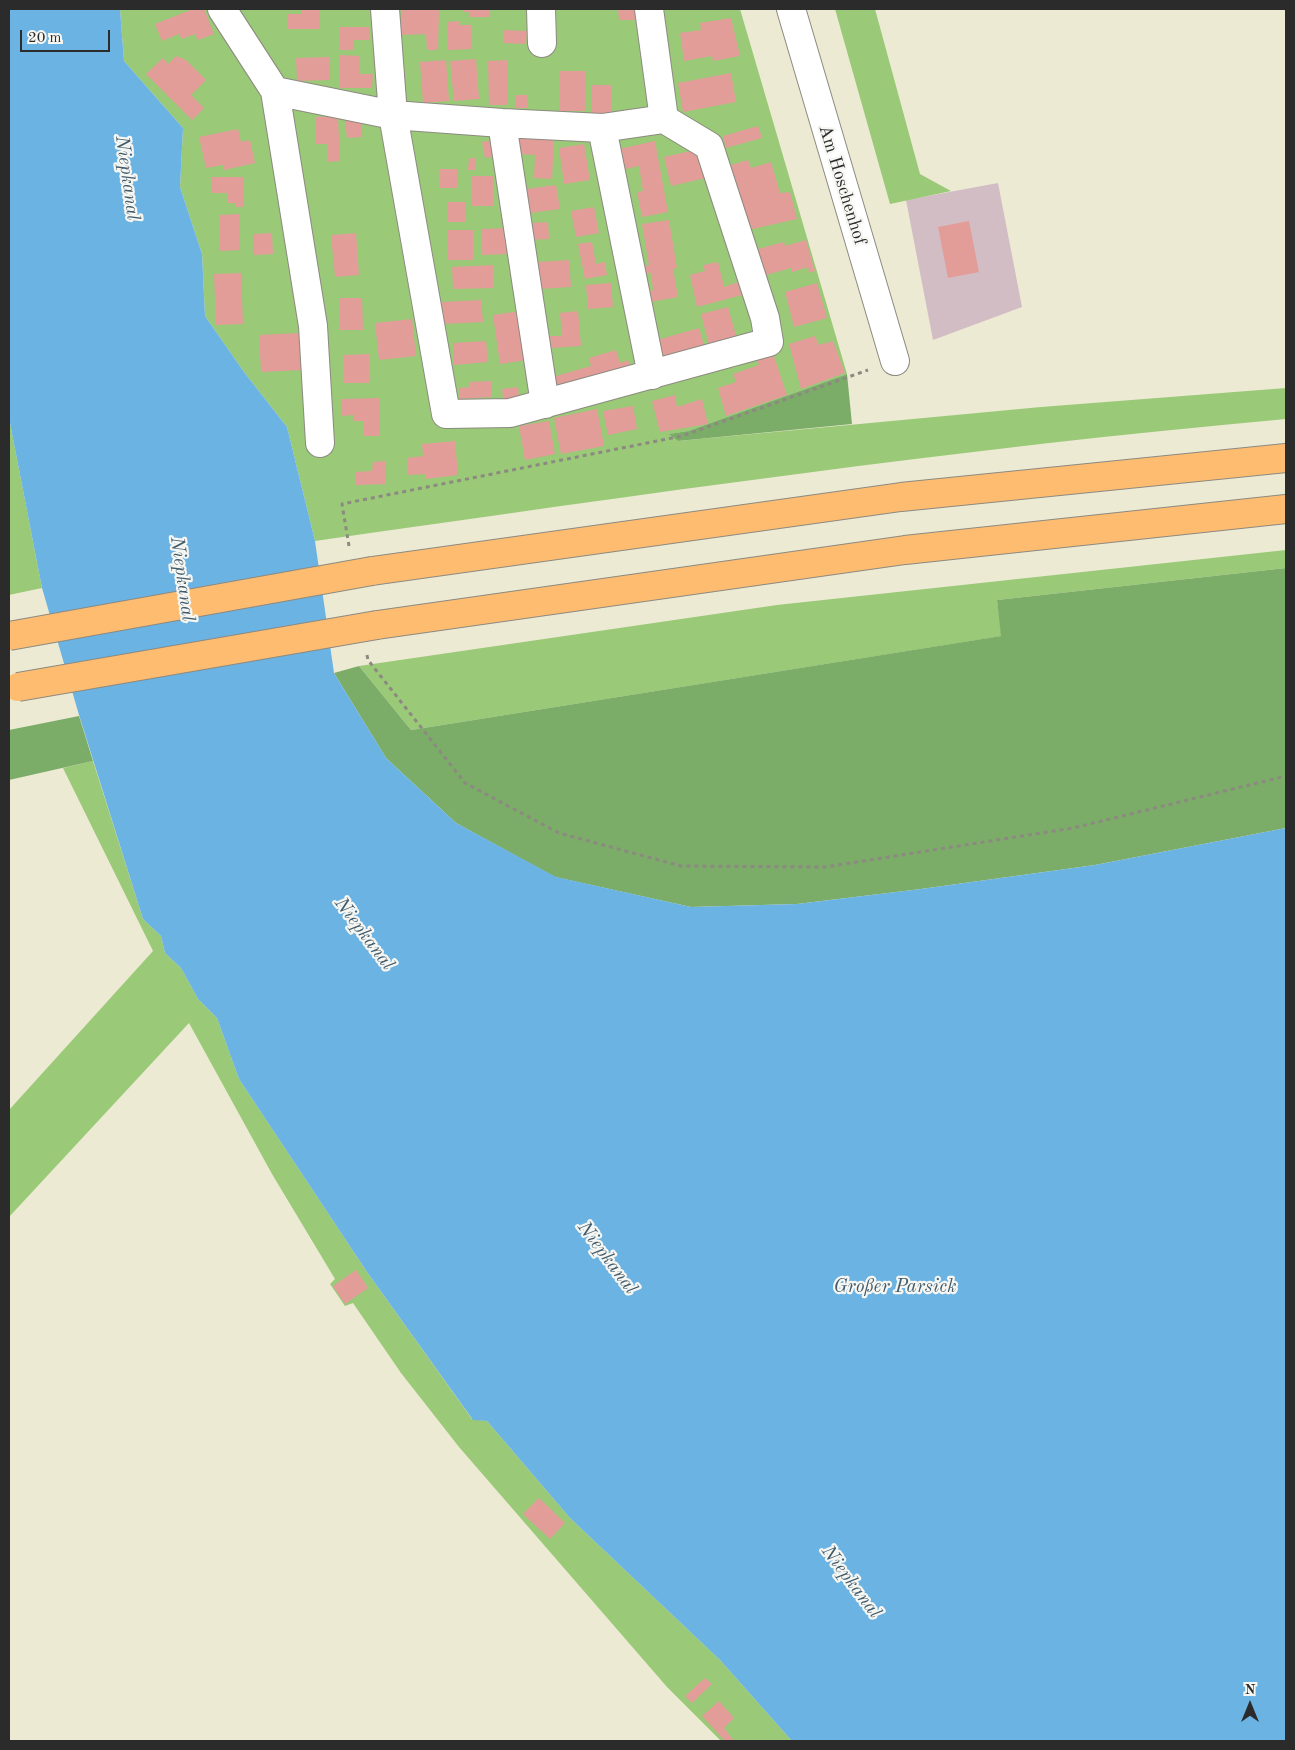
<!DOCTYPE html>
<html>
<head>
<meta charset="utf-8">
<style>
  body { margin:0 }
  #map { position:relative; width:1295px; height:1750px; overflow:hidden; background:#edead4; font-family:"Old Standard TT",serif }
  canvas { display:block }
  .frame { position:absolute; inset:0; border:10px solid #2b2b2b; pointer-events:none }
  .north { position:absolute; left:1225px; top:1680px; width:50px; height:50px; -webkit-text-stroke:4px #f6f6f2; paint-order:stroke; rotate:0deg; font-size:14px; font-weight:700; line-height:20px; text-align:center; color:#2b2b2b }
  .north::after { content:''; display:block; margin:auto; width:18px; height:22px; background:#2b2b2b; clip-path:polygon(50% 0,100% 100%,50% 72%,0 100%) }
  .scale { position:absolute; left:20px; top:30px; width:90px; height:22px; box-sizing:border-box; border:2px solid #2b2b2b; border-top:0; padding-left:6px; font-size:15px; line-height:18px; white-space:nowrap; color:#2b2b2b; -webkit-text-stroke:4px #f6f6f2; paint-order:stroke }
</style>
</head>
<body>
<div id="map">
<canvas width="1295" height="1750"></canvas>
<div class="frame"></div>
<div class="north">N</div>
<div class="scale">20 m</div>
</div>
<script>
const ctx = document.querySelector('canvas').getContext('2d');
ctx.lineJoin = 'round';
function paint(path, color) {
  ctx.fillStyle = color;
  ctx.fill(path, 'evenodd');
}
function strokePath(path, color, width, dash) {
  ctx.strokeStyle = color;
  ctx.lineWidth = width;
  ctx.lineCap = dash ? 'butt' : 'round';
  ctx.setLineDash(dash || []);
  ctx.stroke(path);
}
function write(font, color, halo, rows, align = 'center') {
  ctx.font = font + ' "Old Standard TT",serif';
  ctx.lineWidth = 4.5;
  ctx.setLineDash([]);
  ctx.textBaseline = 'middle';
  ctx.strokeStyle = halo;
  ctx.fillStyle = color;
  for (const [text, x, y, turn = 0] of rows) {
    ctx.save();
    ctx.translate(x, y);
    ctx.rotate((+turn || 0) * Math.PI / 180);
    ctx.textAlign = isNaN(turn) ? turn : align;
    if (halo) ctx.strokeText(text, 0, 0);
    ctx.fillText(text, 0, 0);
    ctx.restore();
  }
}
const industrial = new Path2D(`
  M998,183L1022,307L933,340L906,200Z`);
const green = new Path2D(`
  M120,9H740L847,374L688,431L670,434L678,441L1041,407L1286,388V419C961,448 638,495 315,541L287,427L244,372L205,316L202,254L180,187L183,128L124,61Z
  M835,9H875L920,174L951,191L890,204Z
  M9,418L42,588L9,595Z
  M1286,550V568L997,600L1002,636L411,730L359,666L777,605Z
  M93,761L143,919L161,936L165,953L181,968L198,999L217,1018L239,1079L367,1272L472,1419L487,1421L570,1518L720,1660L792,1741H721L667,1687L459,1447L401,1373L353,1303L345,1306L330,1284L335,1279L272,1174L189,1023L9,1217V1110L153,951L63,768Z`);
const forest = new Path2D(`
  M847,374L852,424L678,441L669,434L688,431Z
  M1286,568V828L1095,865L921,889L797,904L691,907L555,877L456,823L386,758L334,673L359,666L411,730L1001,636L997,600Z
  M79,716L93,761L9,780V730Z`);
const water = new Path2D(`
  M9,9H120L124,61L183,128L180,187L202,254L205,316L244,372L287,427L315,541L334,673L386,758L456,823L556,877L691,907L797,904L921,889L1095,865L1286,828V1741H792L720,1660L570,1518L487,1421L473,1420L367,1272L239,1079L217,1018L198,999L181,968L165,953L161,936L143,919L79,715L42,588L9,418Z`);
const building = new Path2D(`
  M193,9H204L214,34L198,40L195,34L182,39L179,34L162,41L155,24Z
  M301,9H320V29H287V14H301Z
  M402,9H439L438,50H427L426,34L402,35Z
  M463,9H490V17H469V12H463Z
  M618,9H635L636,20H619Z
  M731,18L740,56L713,61L712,56L684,61L680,33L701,30L700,23Z
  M460,21V25H471L472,49L448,50L447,22Z
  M340,27H370V40H354V50H340Z
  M503,30L527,31L526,44L503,43Z
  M340,55L360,56V74H373L372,88H340Z
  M176,56L186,60L206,80L191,95L204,108L192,120L146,74L163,58L168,64Z
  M329,57L330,80L297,81L296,58Z
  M476,59L479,99L454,101L450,61Z
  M446,60L449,101L423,103L420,62Z
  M507,60L508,105H489L488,61Z
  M559,71H586V111H559Z
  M731,73L736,102L683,112L678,83Z
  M591,85H612V114H591Z
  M516,95H528V108H516Z
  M338,116L340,161L327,162V144H316V117Z
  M361,119L362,137L347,138L345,120Z
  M758,126L762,138L726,148L723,136Z
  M238,129L241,142L250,140L255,163L224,170L223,165L206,168L199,137Z
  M520,136L554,138L552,179L534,178L535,155L519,154Z
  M494,140L497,156L485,158L482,142Z
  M655,141L668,212L642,217L637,192L643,191L639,166L622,170L619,149Z
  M584,144L590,180L564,184L559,148Z
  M699,149L706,178L671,186L664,157Z
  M469,158H476V170H468Z
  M748,160L751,168L771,162L780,193L790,192L797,219L748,230L731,165Z
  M440,169H458V188H440Z
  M471,176H494L493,206H472Z
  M212,177H244V207H235V203H228V193H212Z
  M556,185L560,209L530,213L526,189Z
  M448,202H466V222H448Z
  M594,207L599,233L576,237L571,211Z
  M239,214L240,250L220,251L219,215Z
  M669,220L677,268L673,269L678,297L649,302L647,291L653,290L651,273L644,274L643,266L649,265L642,224Z
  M969,221L979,272L948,278L938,227Z
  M548,222L549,239L531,240L530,223Z
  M508,228L509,254L482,255L481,229Z
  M448,230H473V260H448Z
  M272,233L273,254L254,255L253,234Z
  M356,233L359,275L335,277L331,235Z
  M806,240L815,271L809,273L808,267L792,272L791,268L766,275L758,249L784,242L785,246Z
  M592,242L596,264L605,262L607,275L585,279L578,244Z
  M569,260L571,287L539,289L537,262Z
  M718,262L724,287L738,282L742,295L697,307L690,275L705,271L703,265Z
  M494,265V288L453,289L452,267Z
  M241,273L243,324L216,325L214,274Z
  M611,283L613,307L588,309L586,285Z
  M817,283L827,318L794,327L785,292Z
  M339,298H362L363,330H340Z
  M481,300L483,322L443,324L442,302Z
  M728,307L737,339L711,352L701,314Z
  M520,311L527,360L500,364L493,315Z
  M578,311L581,346L551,348L550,336H562L560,313Z
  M412,319L416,356L379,360L375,323Z
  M699,328L707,355L658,369L650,342Z
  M300,333L302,370L261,372L259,335Z
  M815,336L819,345L833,341L845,373L801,389L789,344Z
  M486,341L488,362L454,365L453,343Z
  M616,350L620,363L628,360L632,373L555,399L549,378L591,366L589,358Z
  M772,351L787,395L726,416L718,388L736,382L733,374L759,365L756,357Z
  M369,354V383H344V355Z
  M491,381L492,397L459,399V388L470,387L469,382Z
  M518,387L520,405L504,407L502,389Z
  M675,395L677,407L702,399L708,424L660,432L652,401Z
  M379,398L380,436H364V421H353V415L341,416V399Z
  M633,406L637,429L608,435L603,411Z
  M597,409L604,446L561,454L554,418Z
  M549,421L555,454L525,460L519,426Z
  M455,441L458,475L425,479V474L408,475L407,458L423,456L422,444Z
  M385,461L386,484L356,485V472L372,471L373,462Z
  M356,1270L368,1288L345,1304L333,1286Z
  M539,1498L565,1523L550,1539L523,1514Z
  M705,1678L712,1684L692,1703L685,1696Z
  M719,1701L734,1718L724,1728L734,1741H725L702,1716Z`);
const path = new Path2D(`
  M349,546L342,504L682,436L868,370
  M367,655L368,660L465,783L559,833L681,866L825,867L1073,828L1286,776`);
const minor = new Path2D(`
  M222,9L275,91
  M385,9L393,115L446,414L510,413L769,342L765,318L709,146L664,119L649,9
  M541,9L542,43
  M791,9L895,361
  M502,123L545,404
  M602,128L652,375
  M320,443L313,326L275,91L393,115L502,123L602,128L664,119`);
const highway = new Path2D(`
  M372,571L901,497L1286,458
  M377,625L905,550L1286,509`);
const highwayBridge = new Path2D(`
  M9,636L372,571
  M18,687L377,625`);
const streetNames = [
  ["Am Hoschenhof",842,185,73]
];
const waterNames = [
  ["Niepkanal",127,178,82],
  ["Niepkanal",182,579,82],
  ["Niepkanal",364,934,53],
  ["Niepkanal",607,1258,53],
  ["Großer Parsick",895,1287],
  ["Niepkanal",851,1582,53]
];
paint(industrial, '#d2bdc5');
paint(green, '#9ac978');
paint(forest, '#7bad68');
paint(water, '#6bb3e3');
paint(building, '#e29d99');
strokePath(minor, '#8c8a80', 30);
strokePath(highway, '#8c8a80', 30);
strokePath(path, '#8c8a80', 3, [4, 4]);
strokePath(minor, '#fff', 28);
strokePath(highway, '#febc71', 28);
strokePath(highwayBridge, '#8c8a80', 30, []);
strokePath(highwayBridge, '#febc71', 28);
write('18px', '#2b2b2b', '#f6f6f2', streetNames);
write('italic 19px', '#415b6b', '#f6f6f2', waterNames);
</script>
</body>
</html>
